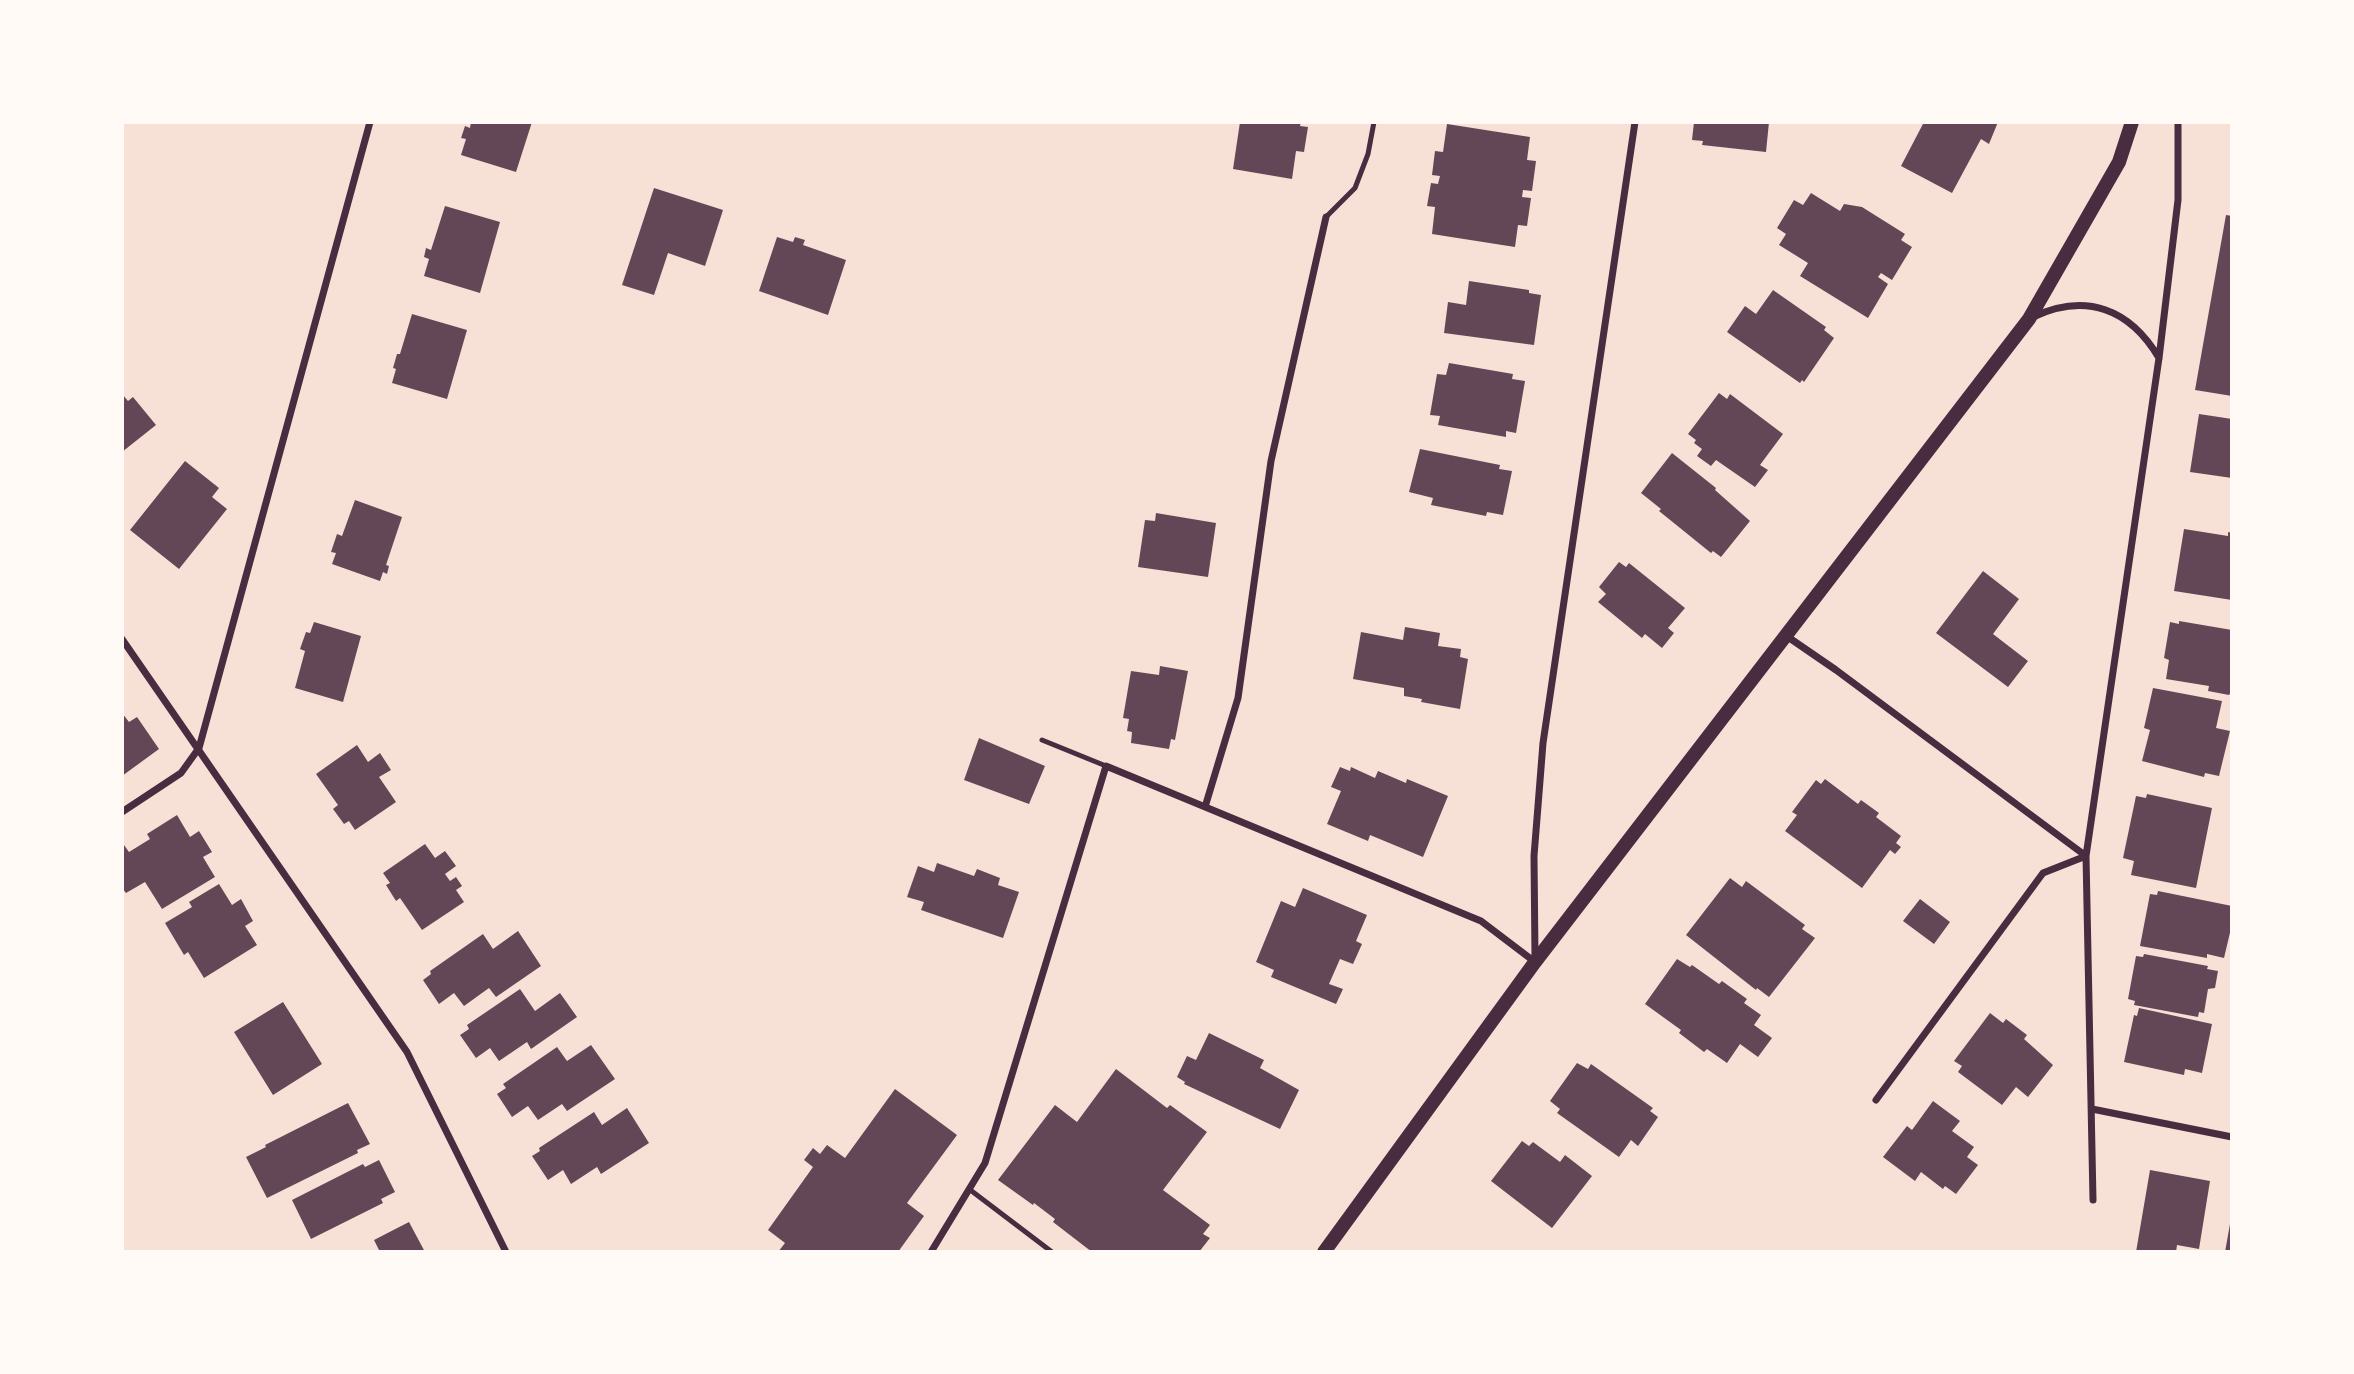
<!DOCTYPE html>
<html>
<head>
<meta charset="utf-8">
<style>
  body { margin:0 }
  #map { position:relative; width:2354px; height:1374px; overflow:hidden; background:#f7e1d7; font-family:Overpass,sans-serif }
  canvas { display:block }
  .frame { position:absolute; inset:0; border:124px solid #fffaf5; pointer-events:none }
</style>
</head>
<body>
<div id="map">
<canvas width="2354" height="1374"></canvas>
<div class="frame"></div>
</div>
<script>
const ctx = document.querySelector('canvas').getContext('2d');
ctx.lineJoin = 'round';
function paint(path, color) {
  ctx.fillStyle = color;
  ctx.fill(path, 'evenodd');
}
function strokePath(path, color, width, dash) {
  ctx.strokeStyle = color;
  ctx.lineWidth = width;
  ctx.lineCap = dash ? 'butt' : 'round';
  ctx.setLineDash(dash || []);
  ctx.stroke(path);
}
const building = new Path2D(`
  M471,122H532L516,172L461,155L466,139L461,138L465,126L470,128Z
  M1240,122H1301L1300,126L1308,127L1304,152L1296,151L1292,179L1233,169Z
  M1694,122H1769L1766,152L1702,145L1703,141L1692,140Z
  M1924,122H1998L1989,144L1981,139L1952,193L1901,166Z
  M1447,124L1530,137L1527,160L1536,161L1532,191L1523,190L1522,197L1531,198L1527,226L1518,225L1515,247L1432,234L1435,207L1427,206L1431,183L1438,184L1440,176L1432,175L1435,151L1443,152Z
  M654,188L723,210L705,266L668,253L654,295L622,285Z
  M1811,193L1840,211L1844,204L1862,207L1905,234L1901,240L1912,247L1892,280L1881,273L1878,277L1888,284L1868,318L1800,276L1808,263L1779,245L1786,234L1777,228L1794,200L1803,205Z
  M445,206L500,222L480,293L424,276L429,259L424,257L426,248L431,250Z
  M2226,215L2232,216V396L2195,390Z
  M777,237L793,242L795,237L805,240L803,245L846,260L828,315L759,291Z
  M1469,281L1529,290V293L1541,295L1534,345L1444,333L1448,302L1466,305Z
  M1773,290L1826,327L1824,330L1834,338L1804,382L1802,380L1800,383L1727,332L1745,306L1756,314Z
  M412,314L467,330L447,399L392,383L396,369L393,368L397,354H400Z
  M1449,363L1513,374L1512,379L1525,381L1516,433L1506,431V437L1438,425L1440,416L1430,415L1437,374L1446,375Z
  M1719,393L1727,399L1730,394L1783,434L1760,465L1768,470L1755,487L1716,460L1711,466L1697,456L1702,449L1694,443L1696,440L1688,434Z
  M122,394L128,401L133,397L156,425L122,452Z
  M2199,414L2232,419V478L2190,472Z
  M1420,449L1500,465L1499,469L1512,471L1503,515L1487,512L1486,516L1431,505L1433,498L1409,492Z
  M1672,453L1716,488L1715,490L1750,521L1721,557L1713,551L1711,553L1659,511L1661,509L1641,493Z
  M185,461L219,488L212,497L227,509L179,569L130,530Z
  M355,500L402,517L386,565L389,566L387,574L383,572L380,581L332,564L336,553L331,552L337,534L342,536Z
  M1156,513L1216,523L1208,577L1138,567L1145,520L1155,521Z
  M2184,529L2228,536V532L2232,533V600L2174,591Z
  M1619,562L1626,567L1629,563L1685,608L1668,628L1674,633L1662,648L1645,634L1642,638L1598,602L1606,594L1599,587Z
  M1983,571L2019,599L1993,634L2028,661L2008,687L1936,633Z
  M2179,621L2232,630V690L2229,695L2208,691L2209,686L2166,679L2169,660L2164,658L2170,622L2179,624Z
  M314,622L361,636L343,702L295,688L305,651L300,649L306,632L310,633Z
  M1405,627L1440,633L1438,646L1461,649L1460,657L1468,659L1460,709L1421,702L1422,699L1404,696V688L1353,679L1361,632L1403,640Z
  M1160,666L1188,671L1175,740L1171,739L1169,749L1131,743L1132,732L1127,731L1129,719L1123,718L1131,671L1159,675Z
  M2153,688L2222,701L2216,728L2230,731L2219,776L2205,773L2204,777L2142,761L2150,730L2144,728Z
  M122,713L129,722L137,717L159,749L122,776Z
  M979,738L1045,766L1029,804L964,780Z
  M357,745L368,762L380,753L391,770L379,777L396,802L355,830L349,821L344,824L333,809L338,805L316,774Z
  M1340,767L1350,771L1351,767L1375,778L1378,771L1406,783L1407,779L1448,796L1423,857L1370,835L1368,841L1327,824L1341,791L1331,787Z
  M1825,779L1858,804L1861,800L1879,813L1876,817L1901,836L1896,843L1901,847L1895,854L1890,850L1862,888L1785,831L1797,815L1792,812L1816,780L1821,784Z
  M2147,794L2212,808L2196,888L2131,875L2134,861L2123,858L2136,796L2146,798Z
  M177,815L190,837L199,831L212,852L203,857L215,877L162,909L145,882L126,893L122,888V846L124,845L129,852L150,839L147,834Z
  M425,844L435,858L445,851L456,866L445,874L450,881L456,877L462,886L456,890L464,902L422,930L400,898L396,901L386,885L390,883L383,873Z
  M937,863L974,876L977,869L1000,878L998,885L1019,892L1003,938L921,910L924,902L907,897L918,866L934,872Z
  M1730,878L1742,887L1746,881L1805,925L1802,929L1815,938L1769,997L1757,988L1756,990L1686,935Z
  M219,884L232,905L241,899L253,921L245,926L257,945L204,978L188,952L184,955L165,923L192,907L189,902Z
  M1303,888L1367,915L1356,941L1362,944L1353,964L1340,959L1329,984L1343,989L1336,1004L1271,977L1274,970L1256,962L1281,901L1295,907Z
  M2158,891L2232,906V924L2224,958L2207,954V958L2140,946L2150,894L2157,895Z
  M1920,899L1950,922L1934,944L1903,921Z
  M518,931L541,966L496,997L489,988L464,1006L454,993L439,1004L423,980L431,974L430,971L483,934L493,949Z
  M2144,954L2208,966L2207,969L2218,971L2215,988L2208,989L2204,1013L2199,1012L2198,1017L2134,1005L2135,1001L2128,999L2136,956L2143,957Z
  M1677,959L1690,967L1692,965L1719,984L1722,981L1747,999L1744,1003L1761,1015L1754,1025L1772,1038L1758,1057L1740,1044L1727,1063L1707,1049L1704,1052L1679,1033L1681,1030L1645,1004Z
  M520,989L535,1011L560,993L577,1017L531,1049L527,1042L499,1061L490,1048L476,1058L460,1035L469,1029L467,1025Z
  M283,1002L322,1064L273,1095L234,1032Z
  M2139,1008L2212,1024L2202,1073L2185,1069L2184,1075L2124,1062L2134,1015L2137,1016Z
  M1990,1013L2003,1023L2006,1019L2027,1035L2024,1039L2053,1065L2028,1097L2016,1087L2002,1105L1958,1072L1962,1066L1954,1061Z
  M1209,1033L1264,1060L1260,1068L1299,1090L1280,1129L1184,1084L1185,1082L1177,1077L1187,1056L1196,1060Z
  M591,1045L615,1079L567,1111L562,1104L538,1120L528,1106L512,1117L497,1094L506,1088L503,1084L557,1047L567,1061Z
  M1577,1063L1588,1069L1591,1064L1653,1108L1650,1111L1658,1117L1638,1146L1631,1140L1619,1157L1557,1113L1560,1109L1550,1101Z
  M1116,1069L1167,1108L1170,1105L1207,1132L1163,1190L1210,1225L1203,1234L1210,1238L1199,1252H1092L1053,1222L1055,1219L1034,1203L1033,1205L998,1180L1055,1105L1077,1122Z
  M895,1089L957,1135L907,1203L924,1216L898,1252H778L785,1243L768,1230L813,1167L804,1160L813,1148L820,1154L827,1145L845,1158Z
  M1933,1101L1960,1121L1952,1131L1974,1147L1967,1157L1978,1165L1956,1194L1945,1186L1943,1189L1921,1172L1915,1181L1883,1157L1907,1126L1912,1130Z
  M348,1103L370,1144L357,1150L358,1153L267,1198L246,1157L266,1147L265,1145Z
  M627,1108L649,1143L601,1174L597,1167L571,1184L563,1170L548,1180L532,1156L540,1151L539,1148L594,1112L602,1125Z
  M1522,1141L1529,1146L1533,1142L1560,1162L1565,1155L1592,1176L1552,1228L1491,1181Z
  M379,1160L395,1192L381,1199L383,1203L311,1239L292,1200L363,1164L365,1167Z
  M2150,1170L2210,1181L2199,1249L2177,1245L2176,1252H2136Z
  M409,1222L425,1252H380L374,1240Z
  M2230,1224L2232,1252H2225Z`);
const service = new Path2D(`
  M1326,217L1355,188L1368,154L1374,122
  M1042,740L1106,766
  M969,1189L1052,1252`);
const minor = new Path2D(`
  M2033,317C2086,292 2130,309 2159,358
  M1785,635L1836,670L2086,856
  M122,639L407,1052L506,1252
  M1205,807L1238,698L1271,461L1326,217
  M122,812L181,773L199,748L370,122
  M1535,957L1534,856L1543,743L1635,122
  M1876,1100L2043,873L2086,856
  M2092,1109L2232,1137
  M2093,1200L2086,856L2159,358L2178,200V122
  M931,1252L985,1163L1106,766L1481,921L1535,962`);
const secondary = new Path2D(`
  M1324,1252L1535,962L2029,319L2119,162L2132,122`);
paint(building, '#644757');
strokePath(service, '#4a2c40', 5);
strokePath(minor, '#4a2c40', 7);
strokePath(secondary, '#4a2c40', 14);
</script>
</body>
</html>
